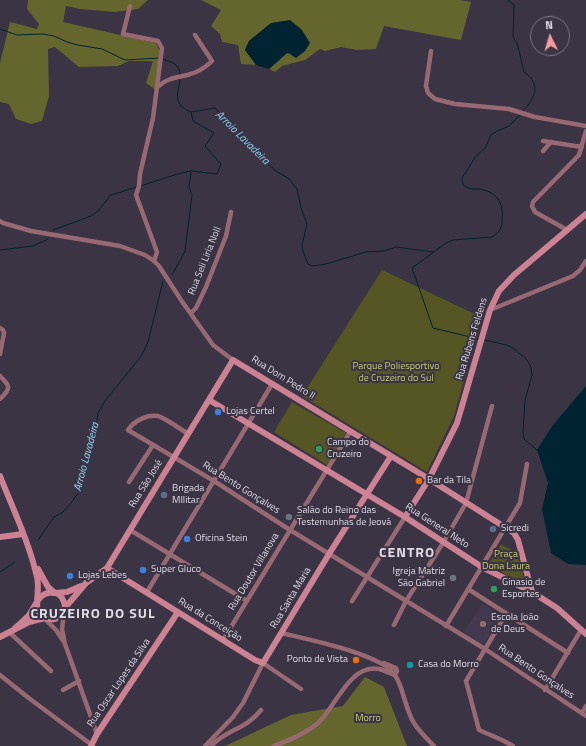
<!DOCTYPE html>
<html>
<head>
<meta charset="utf-8">
<style>
  body { margin:0 }
  #map { position:relative; width:586px; height:746px; overflow:hidden; background:#3a3444; font-family:"Titillium Web",sans-serif }
  canvas { display:block }
  .north { position:absolute; left:530px; top:16px; width:40px; height:40px; box-sizing:border-box; background:#3a3444; border:1px solid #7c7785; border-radius:50%; rotate:355deg; font-size:11px; font-weight:700; line-height:16px; text-align:center; color:#dfdce6 }
  .north::after { content:''; display:block; margin:auto; width:14px; height:18px; background:#f49aa0; clip-path:polygon(50% 0,100% 100%,50% 72%,0 100%) }
</style>
</head>
<body>
<div id="map">
<canvas width="586" height="746"></canvas>
<div class="north">N</div>
</div>
<script>
const ctx = document.querySelector('canvas').getContext('2d');
ctx.lineJoin = 'round';
function paint(path, color) {
  ctx.fillStyle = color;
  ctx.fill(path, 'evenodd');
}
function strokePath(path, color, width, dash) {
  ctx.strokeStyle = color;
  ctx.lineWidth = width;
  ctx.lineCap = dash ? 'butt' : 'round';
  ctx.setLineDash(dash || []);
  ctx.stroke(path);
}
function write(font, color, halo, rows, align = 'center') {
  ctx.font = font + ' "Titillium Web",sans-serif';
  ctx.lineWidth = 4;
  ctx.setLineDash([]);
  ctx.textBaseline = 'middle';
  ctx.strokeStyle = halo;
  ctx.fillStyle = color;
  for (const [text, x, y, turn = 0] of rows) {
    ctx.save();
    ctx.translate(x, y);
    ctx.rotate((+turn || 0) * Math.PI / 180);
    ctx.textAlign = isNaN(turn) ? turn : align;
    if (halo) ctx.strokeText(text, 0, 0);
    ctx.fillText(text, 0, 0);
    ctx.restore();
  }
}
const built = new Path2D(`
  M482,604L502,616L484,644L464,632Z`);
const green = new Path2D(`
  M382,270L481,317L454,416L427,472L302,396Z
  M292,402L346,433L327,465L274,432Z
  M501,544L517,553L526,585L488,565Z`);
const forest = new Path2D(`
  M28,0H148L138,9L115,12L80,9L66,6L63,22L156,43L160,52L156,90L146,83L153,61H129L118,66L79,67L55,47L48,49L49,96L42,121L31,124L16,119L9,104L0,102V63L10,22L37,29L39,24L27,9Z
  M201,0H460L471,2L461,40L384,26L376,49L357,50L341,47L325,51L320,49L305,60L282,66L275,72L269,69L287,53L296,58L271,23L249,41L245,50L256,65L241,64L238,45L222,42L220,34L211,26L221,10Z
  M365,677L384,687L407,746H225L291,715L343,706Z`);
const water = new Path2D(`
  M290,20L302,30L310,43L305,51L296,58L290,53H287L269,69L256,65L245,50L249,41L271,23Z
  M586,386V565L568,564L551,553L542,509L548,483L537,450L553,425Z`);
const stream = new Path2D(`
  M508,0L514,5L513,37L517,43L524,72C542,84 535,98 523,111
  M0,29L17,35L42,34L54,36L67,42L78,45L102,49L125,60L160,58
  M163,59C173,63 180,64 180,75
  M180,79C178,94 172,105 191,112
  M140,186L181,173L192,171L217,174L221,164L205,146L214,133L193,121L191,112L215,108L228,123L231,129L241,140L276,171L288,178L297,189L301,208L307,224L302,245L303,251L308,264L313,266L326,264L366,252L384,251L396,247L433,252
  M53,230L91,216L98,211L111,195L137,187
  M0,250L33,246L48,239
  M172,275L185,251L192,195L189,187L191,172
  M479,339L433,328L412,268L446,243L453,240L492,237C500,232 502,228 502,219C504,206 498,193 484,190C475,187 472,192 463,185L462,178L476,156L485,148L491,135L497,131L509,126L521,114
  M484,340L507,345L513,348L527,360L531,367L532,375L525,400L523,432L524,439L537,450
  M38,540L54,517L63,512L71,503L79,492L95,435L98,413L105,401L142,355L148,342L163,281
  M0,572L15,562`);
const street = new Path2D(`
  M130,6L123,34L158,41L162,48L153,118L140,174L139,186L136,195L157,252L154,261
  M431,51L426,86L428,93L435,99L455,104L509,109L535,117L586,126
  M159,86C167,78 176,78 187,75C196,73 206,67 212,61L195,35
  M543,141L582,147
  M543,151L551,142
  M0,221L3,223L31,231L120,246L145,255L154,261L159,266L181,300L213,345L233,360
  M567,230L535,212L532,206L533,202L579,155L586,131
  M490,310L573,276L580,270L586,261
  M191,313L196,308L206,287L226,236L231,212
  M0,328L3,330L4,333L0,354
  M0,376C11,387 11,388 0,399
  M188,434C182,430 165,418 158,416C147,414 134,421 128,430L214,481L290,530L485,649L586,716
  M129,482L153,445
  M130,530L247,601
  M468,589L568,653
  M147,592L272,384
  M352,601L405,517
  M64,612L62,629L65,644L97,734
  M506,614L466,681L479,730L502,740L513,746
  M45,619L56,630L64,642
  M394,625L406,601L443,543L466,503L492,406
  M446,626L520,503L527,464
  M9,632L51,671
  M281,633C306,639 382,654 395,675C404,689 405,709 414,723C419,731 427,739 434,746
  M223,640L350,432
  M384,663L396,668L397,671L395,675
  M0,675L30,699L92,745
  M63,690L79,681
  M545,690L581,630
  M582,713L586,706
  M208,743L213,744C229,729 246,729 261,710
  M205,746L233,717L243,703L263,663L301,689
  M274,746C289,740 305,734 318,723C336,707 349,664 379,669C384,670 389,673 394,675`);
const secondary = new Path2D(`
  M209,400L405,517L482,567L532,592L546,601L557,608L586,634
  M0,476C13,509 29,542 37,577C40,588 35,603 38,610C40,618 48,620 55,619L63,613C65,608 66,605 63,600C62,596 58,593 54,593C39,590 36,606 29,615C25,619 20,624 15,628
  M405,517L429,479L457,423L490,310L499,291L514,275L586,214
  M0,537L23,534
  M107,568L255,660L263,663L329,554L391,456
  M38,569L48,587L55,593L67,592L81,586
  M64,609L86,583L107,568L233,360L429,479L514,533L518,540L532,592
  M0,637L29,622L45,618
  M91,746L97,734L178,612`);
const markers = [
  [218,412,4,"#3f7fe0"],
  [319,449,4,"#2e9e5b"],
  [419,481,4,"#e8710a"],
  [164,495,4,"#5c6f8a"],
  [289,517,4,"#6b7280"],
  [493,529,4,"#5c6f8a"],
  [187,539,4,"#3f7fe0"],
  [143,570,4,"#3f7fe0"],
  [70,576,4,"#3f7fe0"],
  [453,578,4,"#6b7280"],
  [494,589,4,"#2e9e5b"],
  [483,624,4,"#8d6e63"],
  [356,660,4,"#e8710a"],
  [410,665,4,"#0f9aa8"]
];
const streetNames = [
  ["Rua Seli Liria Noll",205,261,-68],
  ["Rua Rubens Feldens",472,339,-73],
  ["Rua Dom Pedro II",283,378,32],
  ["Rua São José",146,484,-58],
  ["Rua Bento Gonçalves",241,488,32],
  ["Rua General Neto",437,526,33],
  ["Rua Doutor Villanova",254,572,-59],
  ["Rua Santa Maria",291,598,-59],
  ["Rua da Conceição",210,620,32],
  ["Rua Bento Gonçalves",536,672,34],
  ["Rua Oscar Lopes da Silva",119,683,-56]
];
const parkNames = [
  ["Parque Poliesportivo",396,367],
  ["de Cruzeiro do Sul",396,379],
  ["Praça",506,555],
  ["Dona Laura",506,567],
  ["Morro",368,719]
];
const poiNames = [
  ["Lojas Certel",226,412],
  ["Campo do",327,443],
  ["Cruzeiro",327,455],
  ["Bar da Tila",427,481],
  ["Brigada",172,489],
  ["MIlitar",172,501],
  ["Salão do Reino das",297,511],
  ["Testemunhas de Jeová",297,523],
  ["Sicredi",501,529],
  ["Oficina Stein",195,539],
  ["Super Gluco",151,570],
  ["Igreja Matriz",445,572,"right"],
  ["São Gabriel",445,584,"right"],
  ["Lojas Lebes",78,576],
  ["Ginasio de",502,583],
  ["Esportes",502,595],
  ["Escola João",491,618],
  ["de Deus",491,630],
  ["Ponto de Vista",348,660,"right"],
  ["Casa do Morro",418,665]
];
const waterNames = [
  ["Arroio Lavadeira",242,138,45],
  ["Arroio Lavadeira",87,457,-75]
];
const districtNames = [
  ["CENTRO",407,554],
  ["CRUZEIRO DO SUL",93,615]
];
paint(built, '#423950');
paint(green, '#555623');
paint(forest, '#65662d');
paint(water, '#002331');
strokePath(stream, '#002331', 1);
strokePath(street, '#986873', 4.5);
strokePath(secondary, '#cd8294', 6);
for (const [x, y, r, color] of markers) {
  const dot = new Path2D();
  dot.arc(x, y, r, 0, 2 * Math.PI);
  ctx.fillStyle = color;
  ctx.fill(dot);
  strokePath(dot, '#3a3444', 1.5);
}
write('10px', '#dfdce6', '#3a3444', streetNames);
write('10px', '#c7ca74', '#3a3444', parkNames);
write('10px', '#dfdce6', '#3a3444', poiNames, 'left');
write('italic 11px', '#8ad5f5', '#3a3444', waterNames);
ctx.letterSpacing = '1px';
write('bold 14px', '#dfdce6', '#3a3444', districtNames);
ctx.letterSpacing = '0px';
</script>
</body>
</html>
